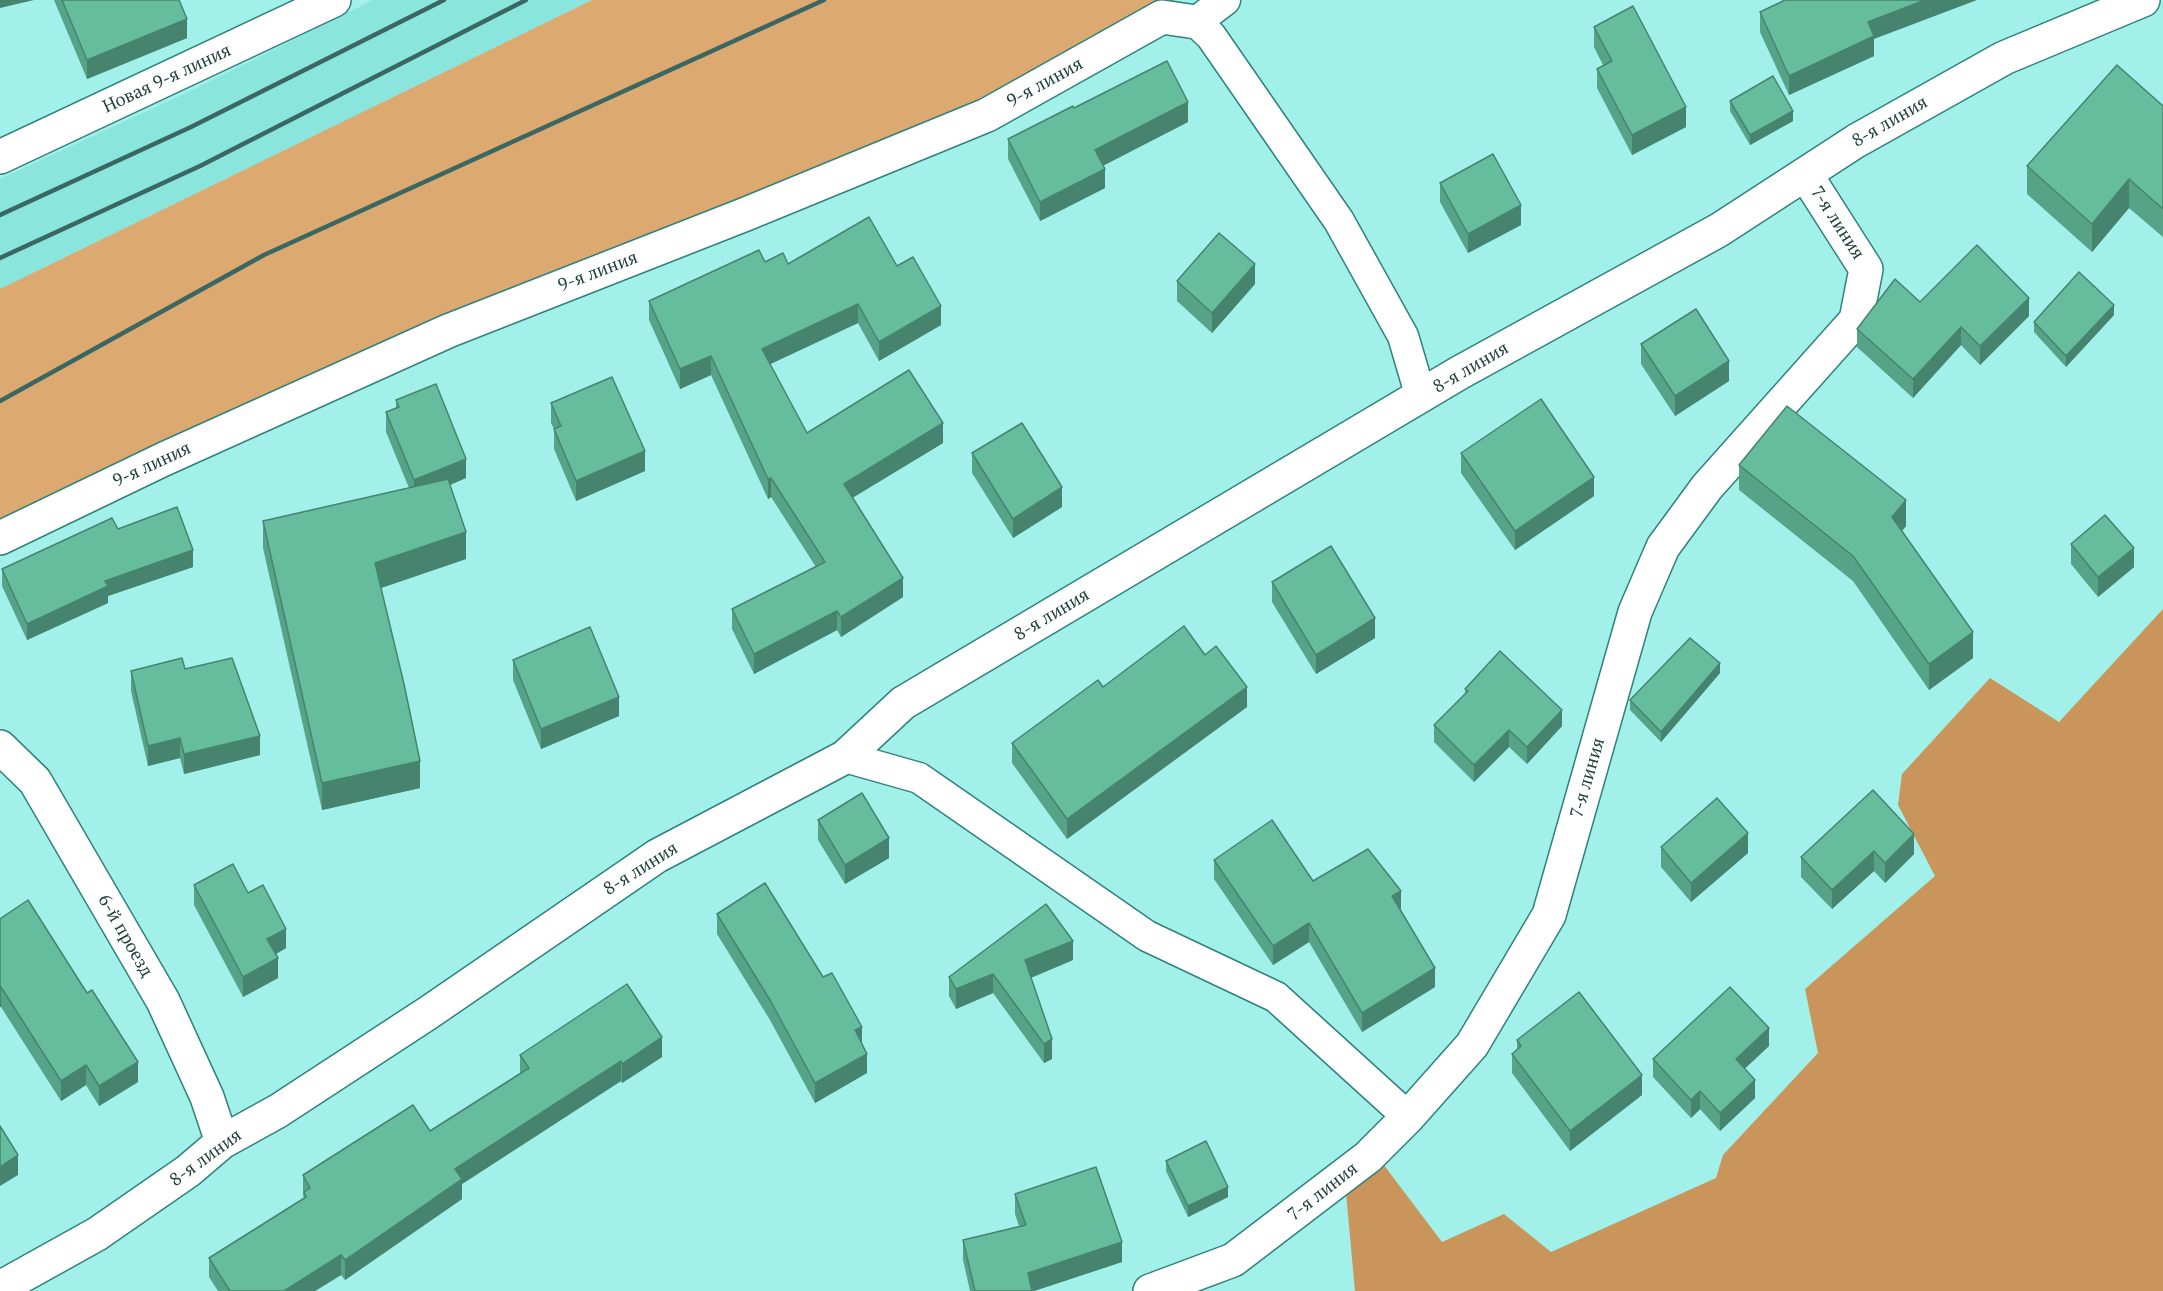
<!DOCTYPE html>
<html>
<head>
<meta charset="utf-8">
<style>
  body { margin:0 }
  canvas { display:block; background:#a1f0e9 }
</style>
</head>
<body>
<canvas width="2163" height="1291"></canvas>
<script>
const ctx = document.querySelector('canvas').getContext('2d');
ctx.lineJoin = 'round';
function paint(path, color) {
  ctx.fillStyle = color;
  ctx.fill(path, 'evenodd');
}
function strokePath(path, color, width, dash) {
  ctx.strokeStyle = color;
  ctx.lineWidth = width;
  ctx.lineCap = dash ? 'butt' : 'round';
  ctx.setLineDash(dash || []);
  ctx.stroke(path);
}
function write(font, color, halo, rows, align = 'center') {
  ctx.font = font + ' "PT Serif",serif';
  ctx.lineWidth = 5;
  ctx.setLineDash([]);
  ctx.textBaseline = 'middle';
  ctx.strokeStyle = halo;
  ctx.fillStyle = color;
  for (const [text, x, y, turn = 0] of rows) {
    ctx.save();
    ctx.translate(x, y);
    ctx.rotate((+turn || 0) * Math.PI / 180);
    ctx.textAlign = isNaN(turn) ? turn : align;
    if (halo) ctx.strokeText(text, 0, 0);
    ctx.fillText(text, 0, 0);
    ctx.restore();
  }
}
const built = new Path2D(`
  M373,0H592L0,289V179L197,88Z`);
const green = new Path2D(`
  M592,0H1175L965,111L790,177L442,322L0,528V289Z`);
const forest = new Path2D(`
  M2163,609V1291H1355L1346,1193L1383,1164L1442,1242L1504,1214L1551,1252L1716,1178L1723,1155L1818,1053L1805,989L1935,876L1898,805L1902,774L1990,678L2059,722Z`);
const service = new Path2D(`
  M1225,0L1196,22L1211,36L1339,221L1403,336L1421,397
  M845,757L919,778L1147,936L1276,997L1408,1117`);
const minor = new Path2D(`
  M0,157L334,0
  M0,538L164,459L448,331L746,214L987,115L1162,17L1196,22
  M0,747L35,781L163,1001L207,1097L222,1142
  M0,1290L9,1283L97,1234L188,1171L222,1142L278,1111L428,1013L657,856L845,757L903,703L1459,373L1719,230L1856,141L2004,58L2143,0
  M1150,1291L1233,1260L1368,1157L1408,1117L1472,1045L1549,915L1635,612L1663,547L1707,487L1856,320L1866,269L1806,175`);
const rail = new Path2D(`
  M0,215L191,127L444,0
  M0,258L200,166L526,0
  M0,401L264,255L824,0`);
const wall = new Path2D(`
  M54,0H179L187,38L87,79Z
  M1760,12L1874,39V56L1789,95L1760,32Z
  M1594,27L1686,127L1632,155L1597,88V69L1603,65L1594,47Z
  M1730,101L1793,121L1750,145L1730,111Z
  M2163,106V237L2129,208L2092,252L2027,194V166Z
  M1074,108L1188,122L1103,165L1105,188L1040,221L1008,159V139Z
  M1440,183L1521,225L1468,253L1440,202Z
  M765,262L788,264L897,266L941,325L879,361L858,323L770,364L807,433L943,443L852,498L903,597L841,637L837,630L754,674L732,629V609L816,567L771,497L768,499L711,375L680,389L649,320V301Z
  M1177,281L1255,284L1212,333L1177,301Z
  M1920,302L2029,316L1980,365L1961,345L1913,398L1857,347V329Z
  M2114,315L2066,367L2034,332V322Z
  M1641,344L1729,381L1675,416L1641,364Z
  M396,400L466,478L450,485L466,559L381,588L420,788L322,810L263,548V521L409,488L386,432V412L396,408Z
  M551,403L645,471L576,501L554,449V429L551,423Z
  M972,453L1062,507L1013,538L972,473Z
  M1461,453L1594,496L1515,550L1461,473Z
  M1739,465L1906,526L1902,531L1973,658L1929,690L1853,581L1739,490Z
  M118,529L193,567L108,596V603L27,640L2,586V569Z
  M2071,544L2134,567L2098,597L2071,564Z
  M1272,582L1375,638L1316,674L1272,602Z
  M1205,655L1247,707L1067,839L1012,763V743L1103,687Z
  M513,660L619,716L541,749L513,680Z
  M131,671L260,755L184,774L180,758L148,766L131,691Z
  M1720,673L1661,742L1630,710V700Z
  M1465,689L1562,726L1527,764L1509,747L1474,782L1434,742V725L1465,694Z
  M1873,790L1914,854L1885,883L1874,871L1832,909L1801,877V857Z
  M818,820L889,858L845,884L818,840Z
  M1661,847L1748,853L1691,902L1661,867Z
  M1214,860L1313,881L1401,910L1435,987L1362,1032L1309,942L1273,965L1214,879Z
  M194,885L248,893L286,948L276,954L278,978L243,997L194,905Z
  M717,914L823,977L862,1043L867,1073L815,1103L770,1020L717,934Z
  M0,919L138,1082L99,1106L86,1085L61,1101L1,1007Z
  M1073,960L1031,978L1052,1059L1044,1063L993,993L956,1009L949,996V977Z
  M1517,1040L1642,1095L1570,1151L1512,1073V1054L1517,1049Z
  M1769,1046L1744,1069L1755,1098L1720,1131L1700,1109L1691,1118L1653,1077V1059Z
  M520,1055L662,1057L622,1083L621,1081L462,1184V1199L345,1280L341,1275L315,1291H218L209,1277V1258L304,1198L303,1195V1175L430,1131L520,1073Z
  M1166,1161L1228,1197L1188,1217L1166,1171Z
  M1015,1194L1122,1262L1034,1291H970L963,1260V1240L1019,1226L1015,1214Z`);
const shadedWall = new Path2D(`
  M0,0H34L0,8Z
  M1925,0H1977L1874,39V56L1789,95V76L1868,22Z
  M187,19V38L87,79V60Z
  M1188,102V122L1095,170V150Z
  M1686,107V127L1632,155V135Z
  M1793,111V121L1750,145V135Z
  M1105,169V188L1040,221V202Z
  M2129,179V208L2092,252V224Z
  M1521,205V225L1468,253V234Z
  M1255,264V284L1212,333V313Z
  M2029,298V316L1980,365V346Z
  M858,304V323L762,368V349Z
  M2114,305V315L2066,367V356Z
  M941,306V325L879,361V342Z
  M1961,327V345L1913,398V379Z
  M711,356V375L680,389V369Z
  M1729,361V381L1675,416V396Z
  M943,423V443L844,503V484Z
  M645,451V471L576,501V481Z
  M466,459V478L414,500V480Z
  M1594,477V496L1515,550V531Z
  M771,478V497L768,499V479Z
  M1062,487V507L1013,538V519Z
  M1906,500V526L1892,542V517Z
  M466,532V559L375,590V563Z
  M2134,548V567L2098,597V577Z
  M193,550V567L108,596V603L27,640V624L105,581Z
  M903,578V597L841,637V617Z
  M837,611V630L754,674V654Z
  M1375,618V638L1316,674V655Z
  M1973,632V658L1929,690V664Z
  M1720,663V673L1661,742V732Z
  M1247,687V707L1067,839V819Z
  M619,697V716L541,749V729Z
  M1562,710V726L1527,764V747Z
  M1509,730V747L1474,782V765Z
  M260,736V755L184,774V754Z
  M180,738V758L148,766V746Z
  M420,761V788L322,810V783Z
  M1748,833V853L1691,902V883Z
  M1914,834V854L1885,883V863Z
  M889,838V858L845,884V865Z
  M1874,851V871L1832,909V890Z
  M1401,891V910L1392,896Z
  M1309,923V942L1273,965V946Z
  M286,929V948L267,959V939Z
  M1073,941V960L1025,980V960Z
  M278,958V978L243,997V977Z
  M1435,968V987L1362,1032V1013Z
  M993,974V993L956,1009V989Z
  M1,987V1007H0V988Z
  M862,1027V1047L855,1030Z
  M1769,1028V1046L1736,1077V1059Z
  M662,1037V1057L622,1083V1064Z
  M1052,1039V1059L1044,1063V1044Z
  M867,1054V1073L815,1103V1083Z
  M621,1061V1081L462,1184V1199L345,1280V1260L455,1169Z
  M138,1062V1082L99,1106V1086Z
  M86,1065V1085L61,1101V1081Z
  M1642,1075V1095L1570,1151V1131Z
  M1755,1080V1098L1720,1131V1113Z
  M1700,1091V1109L1691,1118V1100Z
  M18,1155V1175L0,1186V1167Z
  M1228,1187V1197L1188,1217V1206Z
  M1122,1242V1262L1034,1291H1028V1273Z
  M341,1255V1275L315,1291H284Z`);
const building = new Path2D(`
  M62,0H179L187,19L87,60Z
  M1785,0H1925L1868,22L1874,36L1789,76L1760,12Z
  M1633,6L1686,107L1632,135L1597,69L1612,61L1594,27Z
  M1167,61L1188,102L1095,150L1105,169L1040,202L1008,139L1073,106L1074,108Z
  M2117,65L2163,106V209L2129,179L2092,224L2027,166Z
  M1773,76L1793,111L1750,135L1730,101Z
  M1493,154L1521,205L1468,234L1440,183Z
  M869,217L897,266L913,257L941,306L879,342L858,304L762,349L807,433L909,370L943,423L844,484L903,578L841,617L837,611L754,654L732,609L825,562L771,478L768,479L711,356L680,369L649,301L759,250L765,262L783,253L788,264Z
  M1219,233L1255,264L1212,313L1177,281Z
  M1977,245L2029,298L1980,346L1961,327L1913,379L1857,329L1895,279L1920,302Z
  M2079,272L2114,305L2066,356L2034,322Z
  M1696,309L1729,361L1675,396L1641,344Z
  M612,377L645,451L576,481L554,429L561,426L551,403Z
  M436,384L466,459L414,480L386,412L399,407L396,400Z
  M1541,399L1594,477L1515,531L1461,453Z
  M1787,406L1906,500L1892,517L1973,632L1929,664L1853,556L1739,465Z
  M1022,423L1062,487L1013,519L972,453Z
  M448,479L466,532L375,563L404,684L420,761L322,783L263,521Z
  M177,507L193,550L105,581L108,586L27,624L2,569L112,518L118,529Z
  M2105,515L2134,548L2098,577L2071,544Z
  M1331,546L1375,618L1316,655L1272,582Z
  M1184,626L1205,655L1216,646L1247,687L1067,819L1012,743L1098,680L1103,687Z
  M590,627L619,697L541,729L513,660Z
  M1690,638L1720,663L1661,732L1630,700Z
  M1500,651L1562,710L1527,747L1509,730L1474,765L1434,725L1468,691L1465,689Z
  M182,658L185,669L232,658L260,736L184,754L180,738L148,746L131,671Z
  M1873,790L1914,834L1885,863L1874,851L1832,890L1801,857Z
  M862,793L889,838L845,865L818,820Z
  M1717,798L1748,833L1691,883L1661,847Z
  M1272,820L1313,881L1368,849L1401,891L1392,896L1435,968L1362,1013L1309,923L1273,946L1214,860Z
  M233,864L248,893L263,885L286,929L267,939L278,958L243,977L194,885Z
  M765,883L823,977L832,973L862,1027L855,1030L867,1054L815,1083L770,1000L717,914Z
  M28,900L87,993L92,990L138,1062L99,1086L86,1065L61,1081L1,987L0,988V919Z
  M1046,904L1073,941L1025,960L1052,1039L1044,1044L993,974L956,989L949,977Z
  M627,984L662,1037L622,1064L621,1061L455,1169L462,1179L345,1260L341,1255L284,1291H230L209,1258L306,1197L304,1192L310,1188L303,1175L413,1105L430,1131L529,1068L520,1055Z
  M1730,987L1769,1028L1736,1059L1755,1080L1720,1113L1700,1091L1691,1100L1653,1059Z
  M1579,992L1642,1075L1570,1131L1512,1054L1521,1046L1517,1040Z
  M0,1126L18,1155L0,1167Z
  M1206,1141L1228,1187L1188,1206L1166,1161Z
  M1096,1167L1122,1242L1028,1273L1032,1291H975L963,1240L1026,1225L1015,1194Z`);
const streetNames = [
  ["Новая 9-я линия",167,79,-25],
  ["9-я линия",1045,83,-29],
  ["8-я линия",1890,122,-30],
  ["7-я линия",1837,223,57],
  ["9-я линия",598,272,-21],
  ["8-я линия",1471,368,-30],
  ["9-я линия",152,465,-25],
  ["8-я линия",1052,615,-31],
  ["7-я линия",1588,778,-74],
  ["8-я линия",641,869,-32],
  ["6-й проезд",125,936,60],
  ["8-я линия",206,1158,-36],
  ["7-я линия",1323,1192,-38]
];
paint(built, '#8ae5dd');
paint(green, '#dca971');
paint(forest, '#c9955b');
strokePath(service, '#30827b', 33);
strokePath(minor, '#30827b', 36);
strokePath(service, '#fff', 30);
strokePath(minor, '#fff', 33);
strokePath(rail, '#3b6763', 4.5);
paint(wall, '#57a388');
paint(shadedWall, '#47846f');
paint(building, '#65bd9e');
strokePath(building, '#47846f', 1.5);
write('18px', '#1d3f3c', '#fff', streetNames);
</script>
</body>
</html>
